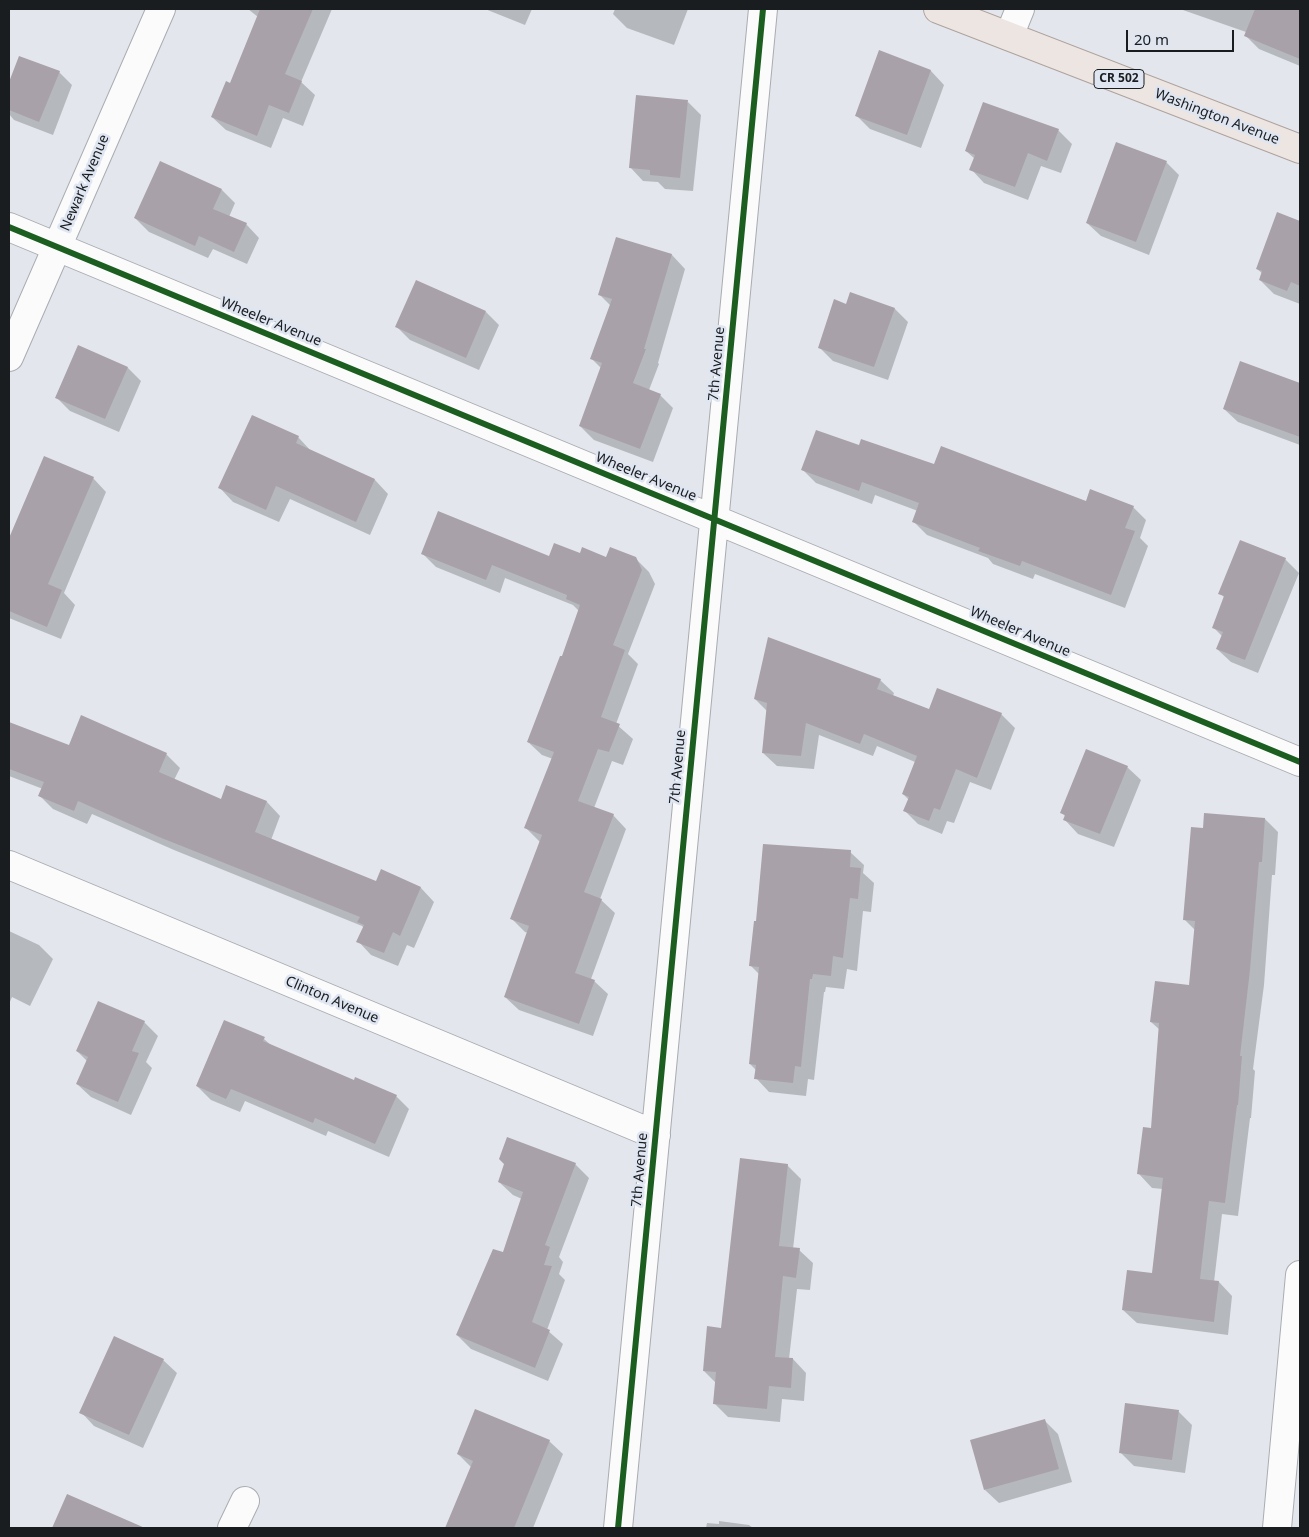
<!DOCTYPE html>
<html>
<head>
<meta charset="utf-8">
<style>
  body { margin:0 }
  #map { position:relative; width:1309px; height:1537px; overflow:hidden; background:#e3e7ed; font-family:"Noto Sans",sans-serif }
  canvas { display:block }
  .frame { position:absolute; inset:0; border:10px solid #1a1d20; pointer-events:none }
  .scale { position:absolute; left:1126px; top:30px; width:108px; height:22px; box-sizing:border-box; border:2px solid #1a1d20; border-top:0; padding-left:6px; font-size:15px; line-height:18px; white-space:nowrap; color:#1a1d20; -webkit-text-stroke:4px #dfe6f1; paint-order:stroke }
</style>
</head>
<body>
<div id="map">
<canvas width="1309" height="1537"></canvas>
<div class="frame"></div>
<div class="scale">20 m</div>
</div>
<script>
const ctx = document.querySelector('canvas').getContext('2d');
ctx.lineJoin = 'round';
function paint(path, color) {
  ctx.fillStyle = color;
  ctx.fill(path, 'evenodd');
}
function strokePath(path, color, width, dash) {
  ctx.strokeStyle = color;
  ctx.lineWidth = width;
  ctx.lineCap = dash ? 'butt' : 'round';
  ctx.setLineDash(dash || []);
  ctx.stroke(path);
}
function write(font, color, halo, rows, align = 'center') {
  ctx.font = font + ' "Noto Sans",sans-serif';
  ctx.lineWidth = 5;
  ctx.setLineDash([]);
  ctx.textBaseline = 'middle';
  ctx.strokeStyle = halo;
  ctx.fillStyle = color;
  for (const [text, x, y, turn = 0] of rows) {
    ctx.save();
    ctx.translate(x, y);
    ctx.rotate((+turn || 0) * Math.PI / 180);
    ctx.textAlign = isNaN(turn) ? turn : align;
    if (halo) ctx.strokeText(text, 0, 0);
    ctx.fillText(text, 0, 0);
    ctx.restore();
  }
}
const shadow = new Path2D(`
  M248,9H332L301,82L315,95L303,126L283,118L271,148L226,130L212,117L231,84L258,17Z
  M485,9H532L525,25Z
  M615,9H688L674,45L627,28L613,14Z
  M1180,9H1300V66L1259,49L1245,35L1246,32Z
  M880,52L931,71L944,85L921,148L870,129L857,116Z
  M20,57L59,72L72,85L53,135L14,120L9,114V86Z
  M688,102L701,115L693,191L665,189L658,182L643,181L630,167Z
  M1058,130L1072,144L1061,173L1041,166L1028,200L984,183L971,169L975,159L966,151Z
  M1166,162L1179,175L1149,255L1101,236L1087,223Z
  M222,190L235,203L229,217L246,224L259,238L247,264L213,249L208,258L149,232L135,218Z
  M1278,213L1300,222V304L1274,294L1260,280L1263,274L1257,269Z
  M617,239L672,255L685,269L658,363L659,364L649,390L660,395L673,408L653,462L594,440L580,426L602,369L592,359L611,306L600,295Z
  M847,305L895,309L908,322L888,380L833,361L819,347Z
  M486,312L499,325L479,370L410,340L397,327Z
  M79,346L128,368L141,381L119,432L70,411L56,397Z
  M1241,363L1300,384V445L1238,422L1224,409Z
  M298,437L311,451L375,480L388,494L370,535L290,499L279,522L233,502L220,488Z
  M860,447L1086,503L1133,507L1146,520L1140,538L1148,546L1125,608L1035,574L1033,579L993,564L988,558L927,535L914,522L918,511L875,495L872,504L816,483L803,470Z
  M45,458L93,478L106,492L64,593L75,605L61,639L9,618V542Z
  M422,553L550,557L580,554L607,558H635L649,572L655,584L628,654L638,664L616,724L633,739L623,765L612,761L594,808L613,815L626,829L600,899L615,913L591,979L594,981L608,994L593,1036L519,1010L505,997L528,933L525,932L512,919L540,842L526,828L553,759L542,755L528,742L563,658L579,611L573,605L505,578L500,593L436,567Z
  M1285,559L1299,573L1258,673L1231,662L1217,649L1222,636L1213,627L1225,598L1220,593Z
  M880,680L894,693L893,696L930,710L1001,714L1015,728L991,790L970,782L954,823L947,821L942,834L918,824L905,811L909,800L903,794L915,762L877,746L873,756L819,735L814,769L777,766L763,753L767,711L755,699Z
  M9,723L69,747L166,754L180,768L174,780L221,801L227,786L267,802L280,816L271,840L377,882L382,871L421,888L434,902L414,948L407,945L398,966L371,955L358,941L364,928L362,926L174,850L92,814L87,824L53,809L40,796L43,789L9,776Z
  M1127,767L1141,780L1114,847L1078,834L1065,820L1066,817L1062,813Z
  M1265,819L1278,832L1275,875H1272L1264,985L1253,1069L1255,1071L1251,1118H1250L1238,1216L1222,1214L1214,1282H1219L1232,1296L1228,1335L1137,1323L1123,1310L1153,1274L1163,1189L1152,1188L1139,1174L1152,1129L1160,1030L1151,1022L1190,987L1195,930L1184,919L1204,830Z
  M850,852L864,865L863,873L874,883L871,912L863,911L857,971L847,969L844,989L826,987L825,992H824L814,1080L808,1079L806,1096L769,1092L756,1078L757,1071L750,1064L759,974L751,966Z
  M9,931L39,945L53,959L30,1006L12,997L9,1004Z
  M98,1003L144,1022L158,1036L146,1062L152,1068L131,1115L91,1097L77,1084L87,1061L77,1051Z
  M264,1039L272,1046L355,1081L396,1096L409,1109L389,1157L328,1131L326,1136L245,1101L240,1112L211,1100L197,1086Z
  M575,1164L589,1178L559,1257L563,1262L559,1274L565,1280L547,1330L563,1344L548,1381L471,1349L457,1335L503,1254L522,1199L513,1195L499,1182Z
  M787,1165L801,1179L793,1249L799,1250L813,1263L810,1290L797,1289L789,1359H793L806,1373L804,1401L782,1399L780,1422L728,1417L714,1403L716,1383L704,1371Z
  M163,1360L177,1373L143,1448L94,1426L81,1412Z
  M1178,1411L1192,1425L1185,1473L1134,1466L1120,1452Z
  M1045,1421L1058,1434L1072,1482L999,1503L985,1490Z
  M549,1441L563,1454L533,1528H446L472,1468L458,1454Z
  M67,1496L116,1517L127,1528H53Z
  M719,1521L749,1525L753,1528H706L707,1523L719,1524Z`);
const building = new Path2D(`
  M260,9H313L285,74L302,81L289,113L269,105L257,136L211,117L226,81L230,83Z
  M1255,9H1300V59L1244,36Z
  M879,50L931,70L907,135L855,116Z
  M19,56L60,71L39,122L9,110V82Z
  M636,95L688,100L680,178L650,175V170L629,168Z
  M983,102L1059,129L1047,161L1028,153L1015,187L969,170L975,155L965,151Z
  M1116,142L1167,161L1136,242L1086,223Z
  M160,161L222,189L213,209L247,223L234,252L199,236L195,246L134,218Z
  M1277,212L1300,221V286L1291,282L1287,291L1259,280L1262,271L1256,269Z
  M616,237L672,254L644,349H646L633,383L661,394L640,449L579,426L602,363L590,359L612,299L598,295Z
  M416,280L486,311L466,358L395,327Z
  M850,292L895,308L874,367L818,348L834,299L846,304Z
  M78,345L128,367L105,419L55,398Z
  M1240,361L1300,383V437L1223,409Z
  M252,415L299,436L296,443L375,479L356,522L276,486L266,510L218,488Z
  M816,430L859,445L861,439L934,464L941,446L1086,501L1090,489L1134,506L1125,528L1135,531L1111,595L1022,561L1020,566L978,551L980,548L912,522L919,503L862,482L859,491L801,470Z
  M44,456L94,477L48,584L62,590L47,627L9,611V538Z
  M438,511L549,556L554,543L580,553L582,547L606,557L610,547L636,557L642,570L613,645L625,650L601,717L620,724L609,752L598,749L578,801L614,814L584,892L602,899L575,973L595,980L579,1024L504,997L529,926L510,919L542,835L524,828L554,752L527,742L560,656H562L580,605L566,599L567,595L492,565L486,580L421,554Z
  M1240,540L1286,558L1245,660L1216,649L1223,632L1212,628L1224,596L1218,594Z
  M768,637L881,679L877,689L929,709L937,688L1002,713L977,778L956,769L940,810L934,808L929,821L903,811L909,797L902,794L917,756L864,734L860,744L806,723L801,756L762,753L767,703L754,699Z
  M81,715L167,753L159,772L221,799L226,785L267,801L255,832L376,881L381,869L421,887L400,936L393,932L384,953L356,942L364,925L357,922L360,917L159,837L78,801L74,811L38,796L44,782L9,769V722L69,745Z
  M1086,749L1128,766L1100,834L1063,820L1065,815L1060,813Z
  M1204,813L1265,818L1262,862H1259L1250,970L1240,1056H1242L1238,1105H1237L1225,1203L1209,1201L1200,1279L1219,1281L1214,1322L1122,1310L1127,1270L1152,1273L1163,1178L1137,1174L1143,1127L1151,1128L1159,1023L1150,1022L1155,981L1189,985L1195,921L1183,920L1191,827L1203,828Z
  M763,844L851,850L850,867L861,868L858,899L850,898L843,958L833,956L831,976L813,974L812,979H810L801,1067L795,1066L793,1083L754,1079L756,1065L749,1064L759,967L749,966L754,921H756Z
  M98,1001L145,1021L132,1051L139,1053L118,1102L76,1084L88,1057L76,1051Z
  M224,1020L265,1037L263,1041L354,1080L355,1077L397,1095L375,1144L315,1118L313,1123L231,1089L226,1099L196,1086Z
  M507,1137L576,1163L545,1245L550,1247L544,1265L552,1266L532,1322L550,1330L535,1368L456,1335L493,1249L503,1252L523,1192L498,1182L504,1164L499,1159Z
  M740,1158L788,1164L779,1246L800,1248L796,1278L783,1276L775,1357L793,1358L791,1388L769,1386L767,1409L713,1404L716,1372L703,1371L707,1326L721,1328Z
  M114,1336L164,1359L129,1435L79,1413Z
  M1125,1403L1179,1410L1172,1460L1119,1453Z
  M475,1409L550,1440L514,1528H445L473,1461L457,1454Z
  M1045,1419L1059,1469L984,1490L970,1440Z
  M67,1494L145,1528H52Z`);
const minor = new Path2D(`
  M1009,36L1020,9
  M9,227L1300,762
  M9,357L161,9
  M9,865L656,1135
  M232,1528L245,1501
  M618,1528L763,9
  M1277,1528L1300,1275`);
const primary = new Path2D(`
  M938,9L1300,149`);
const cycleway = new Path2D(`
  M9,227L1300,762
  M618,1528L763,9`);
const shields = [
  [1119,79,50]
];
const shieldNames = [
  ["CR 502",1119,79]
];
const streetNames = [
  ["Washington Avenue",1217,117,21],
  ["Newark Avenue",85,183,-67],
  ["Wheeler Avenue",271,322,22],
  ["7th Avenue",717,364,-85],
  ["Wheeler Avenue",646,477,22],
  ["Wheeler Avenue",1020,632,23],
  ["7th Avenue",678,767,-85],
  ["Clinton Avenue",332,1000,23],
  ["7th Avenue",640,1170,-85]
];
paint(shadow, '#0003');
paint(building, '#a9a1a9');
strokePath(minor, '#a9acb0', 30);
strokePath(primary, '#afa29d', 30);
strokePath(minor, '#fbfbfc', 28);
strokePath(primary, '#ede5e1', 28);
strokePath(cycleway, '#1b5e20', 6);
for (const [x, y, w] of shields) {
  const box = new Path2D();
  box.roundRect(x - w / 2, y - 9.5, w, 19, 4);
  ctx.fillStyle = '#dfe6f1';
  ctx.fill(box);
  strokePath(box, '#1a1d20', 1);
}
write('bold 12px', '#1a1d20', null, shieldNames);
write('14px', '#1a1d20', '#dfe6f1', streetNames);
</script>
</body>
</html>
